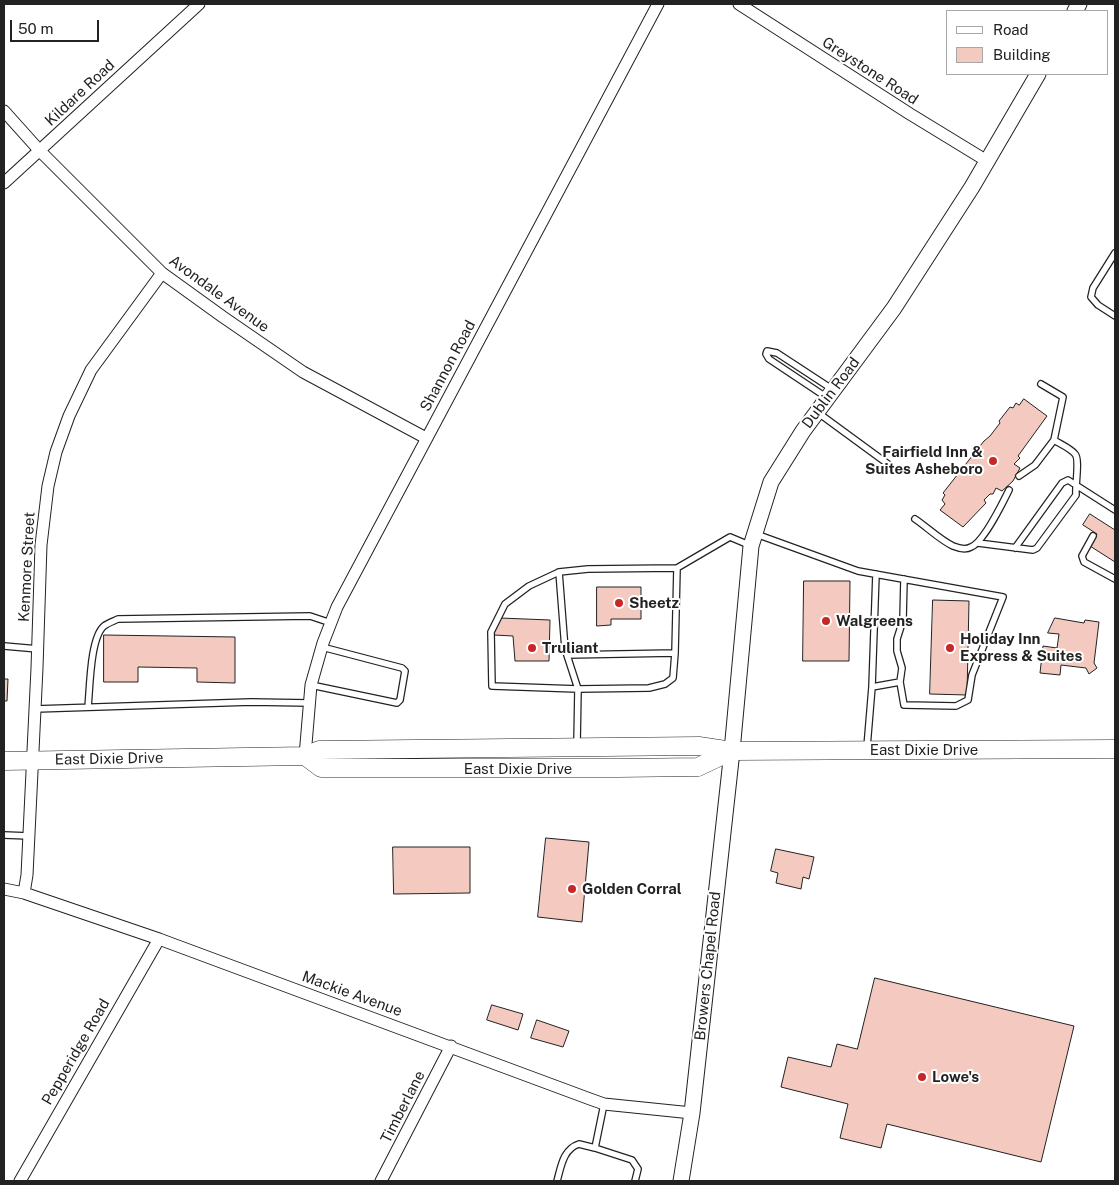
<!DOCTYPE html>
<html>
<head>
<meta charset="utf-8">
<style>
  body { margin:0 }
  #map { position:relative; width:1119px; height:1185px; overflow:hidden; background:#fff; font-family:"Public Sans",sans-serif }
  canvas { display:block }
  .frame { position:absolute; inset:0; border:5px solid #222; pointer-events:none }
  .legend { position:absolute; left:946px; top:10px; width:162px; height:65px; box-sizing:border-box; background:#fff; border:1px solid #a7a7a7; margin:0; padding:6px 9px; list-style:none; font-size:15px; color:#222 }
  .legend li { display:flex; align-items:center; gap:10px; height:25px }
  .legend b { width:25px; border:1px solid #a7a7a7 }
  .scale { position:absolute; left:10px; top:20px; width:89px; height:22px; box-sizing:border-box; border:2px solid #222; border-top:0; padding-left:6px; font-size:15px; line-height:18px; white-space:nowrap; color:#222; -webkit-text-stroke:4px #fff; paint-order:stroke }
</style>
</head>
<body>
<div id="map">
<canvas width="1119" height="1185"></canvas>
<div class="frame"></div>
<ul class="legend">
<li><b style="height:6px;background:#fff"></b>Road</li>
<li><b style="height:14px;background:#f3c9c0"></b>Building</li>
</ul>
<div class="scale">50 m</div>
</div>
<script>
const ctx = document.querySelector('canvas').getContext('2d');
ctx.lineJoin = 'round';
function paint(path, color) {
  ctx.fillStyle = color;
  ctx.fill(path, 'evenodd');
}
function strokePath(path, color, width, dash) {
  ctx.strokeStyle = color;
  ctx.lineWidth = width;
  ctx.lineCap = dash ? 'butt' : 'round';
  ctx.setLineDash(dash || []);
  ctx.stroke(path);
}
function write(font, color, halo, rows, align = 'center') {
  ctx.font = font + ' "Public Sans",sans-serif';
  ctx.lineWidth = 4;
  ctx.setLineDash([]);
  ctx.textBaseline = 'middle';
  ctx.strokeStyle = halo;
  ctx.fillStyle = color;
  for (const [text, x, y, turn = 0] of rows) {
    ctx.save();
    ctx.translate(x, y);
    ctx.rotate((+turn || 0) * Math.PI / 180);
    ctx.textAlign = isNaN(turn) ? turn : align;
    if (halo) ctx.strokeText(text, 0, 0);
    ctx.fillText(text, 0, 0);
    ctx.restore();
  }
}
const building = new Path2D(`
  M1024,399L1047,416L1018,456L1020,458L1014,464L1020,468L1013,481L1002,491L996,488L993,494H990L984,500L986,503L963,527L940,510L945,504L942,500L945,495L943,493L984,441L990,436L1000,423L999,421L1010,407L1013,408L1016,403L1019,405Z
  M1090,514L1115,530V562L1090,546L1097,534L1083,525Z
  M804,581H850L849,661H803Z
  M597,587H641V619H611V625L597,626Z
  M933,600L969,601L967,695L930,694Z
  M500,618L550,620L549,661H515L513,636L494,635Z
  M1055,618L1084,623L1085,620L1099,622L1094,663L1097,668L1089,674L1086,668L1061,665L1060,675L1040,673L1043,646L1057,648L1059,634L1048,633Z
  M104,635L235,637V683L197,682V668L138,667V682H104Z
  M4,679H8L7,701H4Z
  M546,838L589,842L582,922L538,917Z
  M393,847H470V893L394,894Z
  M776,849L814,857L809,879L803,877L801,889L776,883L778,873L771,871Z
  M875,978L1074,1026L1041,1162L887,1124L881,1148L840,1138L848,1104L781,1087L788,1057L831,1067L837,1044L857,1049Z
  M492,1005L523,1014L518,1030L487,1020Z
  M537,1020L569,1031L563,1047L531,1038Z`);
const lane = new Path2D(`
  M1115,253L1093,288L1091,297L1098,305L1115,316
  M826,397L769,359L766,354L767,351L777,353L832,389
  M817,412L888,464
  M1019,476L1035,465L1054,440L1063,397L1041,384
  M915,519C927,527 940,540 953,546C958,548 966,550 971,547C984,542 1003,502 1009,490
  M756,534L858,571L1003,597L972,675L968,700L956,706L904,705L900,682L872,687L867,747
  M1093,536L1082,556L1084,562L1115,579
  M978,543L1033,550L1037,548L1076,495C1075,486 1080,459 1075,454C1070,448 1060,444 1054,440
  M1015,548L1062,483L1068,480L1115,510
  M677,568L675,653L673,678L665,684L649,688L578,689L492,686L491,632L505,604L529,586L559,572L588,569Z
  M677,568L730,537L749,545
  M559,572L565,649L578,689L577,744
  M4,646L38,649
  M567,655L675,653
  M900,682L902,668L897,651V639L903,620L904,579
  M311,685L397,703L400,700L405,671L402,668L322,647
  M872,687L876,574
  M88,707C90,688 90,638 104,626C108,623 114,621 118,619L310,616L331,623
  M35,709L251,702L310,703
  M4,835L29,836
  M595,1148L632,1160L638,1169L635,1181
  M557,1181C561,1167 563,1149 579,1144L595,1148L604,1104`);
const street = new Path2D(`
  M739,4L910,114L987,161
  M4,111L39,150L162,273L223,317L303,372L426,438
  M4,183L199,4
  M305,756L311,685L323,643L337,607L658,4
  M4,889L24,893L159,939L590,1099L604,1104L692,1113
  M24,893L27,875L37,668L41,545L48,486L56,452L69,416L91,370L162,273
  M20,1181L159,939
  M381,1181L451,1046`);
const secondary = new Path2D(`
  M1075,11L1079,4
  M681,1181L692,1113L732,751L751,546L771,482L803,431L894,308L972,187L1038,74`);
const primary = new Path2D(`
  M305,756L321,768H618L698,767L732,751
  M4,761L305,756L319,750L699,746L732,751L1115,749`);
const power = new Path2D(`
  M4,5L5,4`);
const markers = [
  [993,461,5,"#c62828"],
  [619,603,5,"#c62828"],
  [826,621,5,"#c62828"],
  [532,648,5,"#c62828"],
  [950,648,5,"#c62828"],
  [572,889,5,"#c62828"],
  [922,1077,5,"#c62828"]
];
const streetNames = [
  ["Greystone Road",870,71,33],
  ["Kildare Road",80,93,-43],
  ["Avondale Avenue",219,294,36],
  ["Shannon Road",448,366,-62],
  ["Dublin Road",831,393,-53],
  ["Kenmore Street",27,567,-87],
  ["East Dixie Drive",924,750],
  ["East Dixie Drive",109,759,-1],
  ["East Dixie Drive",518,769],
  ["Browers Chapel Road",708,966,-84],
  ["Mackie Avenue",352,994,20],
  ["Pepperidge Road",76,1052,-60],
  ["Timberlane",403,1107,-63]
];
const poiNames = [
  ["Fairfield Inn &",983,452,"right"],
  ["Suites Asheboro",983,469,"right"],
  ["Sheetz",629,603],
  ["Walgreens",836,621],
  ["Holiday Inn",960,639],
  ["Express & Suites",960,656],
  ["Truliant",542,648],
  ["Golden Corral",582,889],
  ["Lowe's",932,1077]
];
paint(building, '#f3c9c0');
strokePath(building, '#222', 1);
strokePath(lane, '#222', 8);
strokePath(street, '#222', 13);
strokePath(secondary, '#222', 17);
strokePath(primary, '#222', 19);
strokePath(lane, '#fff', 5.5);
strokePath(street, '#fff', 11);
strokePath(secondary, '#fff', 15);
strokePath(primary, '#fff', 18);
strokePath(power, '#c62828', 1, [18, 4, 2.5, 4]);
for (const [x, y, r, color] of markers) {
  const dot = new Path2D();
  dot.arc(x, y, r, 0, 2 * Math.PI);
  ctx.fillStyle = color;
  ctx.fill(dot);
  strokePath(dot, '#fff', 2);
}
write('15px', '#222', '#fff', streetNames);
write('bold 15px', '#222', '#fff', poiNames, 'left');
</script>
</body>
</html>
